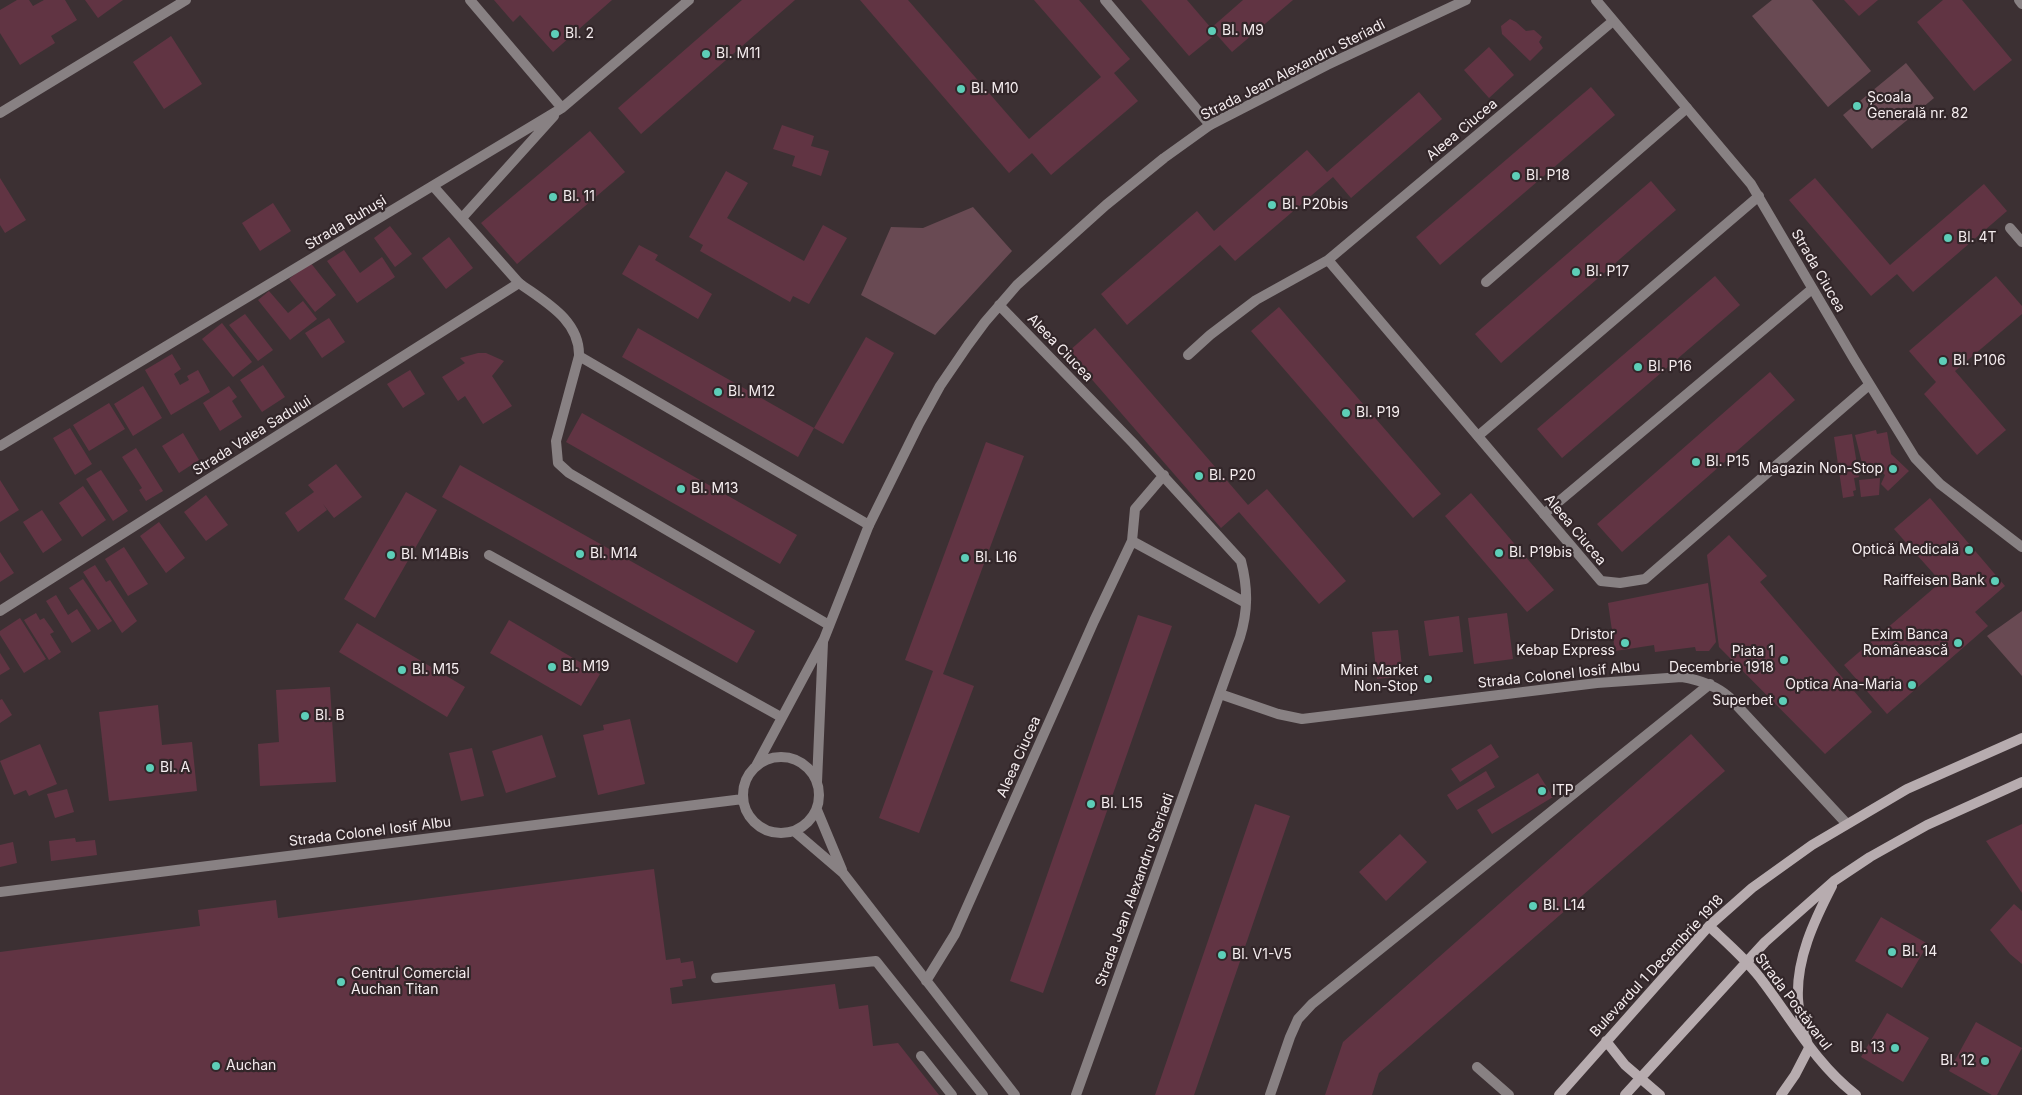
<!DOCTYPE html>
<html>
<head>
<meta charset="utf-8">
<style>
  body { margin:0 }
  canvas { display:block; background:#3c3033 }
</style>
</head>
<body>
<canvas width="2022" height="1095"></canvas>
<script>
const ctx = document.querySelector('canvas').getContext('2d');
ctx.lineJoin = 'round';
function paint(path, color) {
  ctx.fillStyle = color;
  ctx.fill(path, 'evenodd');
}
function strokePath(path, color, width, dash) {
  ctx.strokeStyle = color;
  ctx.lineWidth = width;
  ctx.lineCap = dash ? 'butt' : 'round';
  ctx.setLineDash(dash || []);
  ctx.stroke(path);
}
function write(font, color, halo, rows, align = 'center') {
  ctx.font = font + ' Inter,sans-serif';
  ctx.lineWidth = 4.5;
  ctx.setLineDash([]);
  ctx.textBaseline = 'middle';
  ctx.strokeStyle = halo;
  ctx.fillStyle = color;
  for (const [text, x, y, turn = 0] of rows) {
    ctx.save();
    ctx.translate(x, y);
    ctx.rotate((+turn || 0) * Math.PI / 180);
    ctx.textAlign = isNaN(turn) ? turn : align;
    if (halo) ctx.strokeText(text, 0, 0);
    ctx.fillText(text, 0, 0);
    ctx.restore();
  }
}
const green = new Path2D(`
  M1772,0H1812L1871,71L1828,107L1752,16Z
  M1906,63L1934,98L1872,149L1843,115Z
  M973,207L1012,251L935,335L861,295L891,227L923,228Z
  M2022,611V676L1987,636Z`);
const building = new Path2D(`
  M17,0H29L33,6L44,0H65L77,20L51,36L55,43L20,65L0,33V10Z
  M85,0H123L98,18Z
  M494,0H612L553,52L520,15L513,22Z
  M742,0H795L641,134L618,108Z
  M860,0H908L1029,139L1101,77L1034,0H1079L1130,59L1114,73L1138,101L1051,175L1032,153L1009,173Z
  M1141,0H1187L1211,28L1243,0H1293L1232,52L1216,34L1189,56Z
  M1844,0H1878L1859,16Z
  M1943,0H1962L2012,60L1974,91L1917,22Z
  M1510,19L1516,22L1526,31L1534,30L1542,37L1539,42L1543,48L1530,61L1502,34L1501,26Z
  M171,36L202,84L164,109L133,62Z
  M1489,47L1514,75L1489,98L1464,70Z
  M1591,87L1615,115L1440,265L1416,237Z
  M1419,92L1442,119L1351,198L1333,177L1235,261L1220,245L1127,325L1101,294L1197,211L1214,231L1307,150L1327,172Z
  M782,125L814,136L811,146L829,151L821,176L792,166L795,156L773,149Z
  M590,131L625,172L517,264L481,223Z
  M726,171L748,183L727,218L804,261L823,225L847,238L809,304L793,296L790,302L700,251L703,245L689,237Z
  M0,178L26,220L5,233L0,225Z
  M1815,178L1890,265L1984,184L2007,211L1913,292L1897,274L1871,296L1789,200Z
  M1651,181L1676,210L1501,363L1475,334Z
  M273,203L291,231L260,251L242,223Z
  M390,226L412,254L395,267L374,238Z
  M449,237L473,268L446,289L422,258Z
  M639,245L658,255L655,260L712,294L698,319L622,274Z
  M344,250L360,273L382,257L395,277L357,303L327,261Z
  M310,262L336,295L315,312L289,279Z
  M1715,276L1740,305L1562,458L1537,429Z
  M1996,276L2022,306V314L1955,371L2006,430L1977,455L1924,394L1936,382L1909,351Z
  M269,291L288,313L303,301L317,319L290,340L258,300Z
  M1279,307L1441,494L1413,518L1251,331Z
  M245,314L273,350L258,361L229,325Z
  M329,318L345,342L322,358L305,333Z
  M222,323L252,362L233,377L202,339Z
  M638,328L814,428L798,457L622,357Z
  M1095,328L1248,505L1267,489L1346,581L1319,604L1239,512L1221,528L1068,352Z
  M866,337L894,353L843,444L814,428Z
  M478,353H486L504,361L492,376L512,406L483,424L465,396L458,401L442,377L465,363L460,358Z
  M172,354L181,369L174,374L180,385L189,380L187,376L198,370L210,392L171,415L145,370Z
  M263,365L285,397L262,412L240,380Z
  M410,370L425,394L403,408L387,384Z
  M1770,372L1795,400L1622,552L1597,524Z
  M143,386L162,418L133,436L114,404Z
  M229,386L237,397L232,401L242,417L220,431L203,403Z
  M109,403L125,429L89,451L73,425Z
  M582,413L797,535L780,564L566,442Z
  M70,428L92,464L75,475L53,438Z
  M1876,430L1877,434L1887,432L1891,454L1909,471L1888,491L1881,484L1885,475L1881,471L1865,475L1855,435Z
  M183,433L199,460L179,473L162,446Z
  M1852,434L1859,477L1854,478L1856,490L1853,491L1854,496L1843,498L1834,437Z
  M986,442L1024,456L943,674L974,686L919,833L879,818L933,671L905,660Z
  M136,448L163,491L146,501L139,490L142,488L122,457Z
  M336,464L362,497L334,518L323,504L327,510L298,532L285,513L314,492L308,485Z
  M460,465L755,631L737,663L442,497Z
  M101,470L128,511L113,521L86,479Z
  M1880,478L1879,495L1861,497L1859,480Z
  M0,480L19,510L0,522Z
  M83,486L106,520L82,537L59,503Z
  M406,492L437,510L375,618L344,599Z
  M1471,493L1554,590L1527,612L1445,516Z
  M206,495L228,525L206,541L184,512Z
  M1930,498L2005,586L1975,612L1988,626L1887,714L1844,665L1941,582L1894,529Z
  M42,510L62,540L43,553L23,522Z
  M159,522L185,558L166,573L140,536Z
  M1729,535L1767,576L1760,582L1872,712L1825,754L1719,647L1707,555Z
  M124,547L148,584L128,596L105,559Z
  M0,552L14,573L0,582Z
  M95,565L106,582L110,580L137,621L122,633L83,572Z
  M83,579L112,621L98,630L69,588Z
  M1708,583L1716,642L1709,651H1696L1695,647L1655,652L1654,645L1615,651L1608,603Z
  M56,595L68,615L77,609L91,631L72,643L46,601Z
  M36,613L40,620L44,618L54,632L50,634L61,652L49,660L24,620Z
  M1507,613L1513,659L1474,664L1468,618Z
  M1138,615L1172,626L1043,993L1010,981Z
  M1459,616L1463,652L1429,656L1424,621Z
  M20,618L46,659L24,673L0,635V631Z
  M509,620L600,674L581,706L490,653Z
  M357,623L465,687L447,717L339,652Z
  M1398,630L1403,676L1377,679L1372,632Z
  M0,653L10,669L0,675Z
  M330,687L336,782L260,786L258,744L279,742L276,690Z
  M2,699L12,715L0,723V700Z
  M158,705L162,745L192,742L197,791L109,801L99,712Z
  M630,719L645,784L598,795L583,735L604,730L603,725Z
  M1691,734L1725,771L1379,1073L1372,1095H1325L1343,1042Z
  M542,735L556,777L506,793L492,751Z
  M40,744L57,784L29,796L26,790L14,795L0,761Z
  M1491,744L1499,757L1460,782L1451,769Z
  M472,748L484,796L461,801L449,753Z
  M1486,771L1495,787L1457,810L1447,795Z
  M1538,773L1553,797L1492,834L1477,810Z
  M67,789L74,812L55,818L47,794Z
  M1255,804L1290,816L1194,1095H1155Z
  M2022,824V893L1986,841Z
  M1400,834L1427,862L1386,901L1359,872Z
  M75,838L76,842L95,840L97,855L51,861L49,841Z
  M13,842L17,863L0,867V845Z
  M654,869L666,960L680,958L681,963L693,961L696,978L682,980L683,986L670,988L672,1004L835,984L839,1009L868,1005L873,1046L898,1043L939,1095H0V952L200,926L198,910L276,900L278,918Z
  M2014,904L2022,911V964L2010,954L1990,930Z
  M1881,917L1928,944L1902,988L1855,961Z
  M1887,1013L1929,1038L1903,1082L1861,1057Z
  M1976,1022L2022,1048L1997,1095H1992L1949,1071Z`);
const lane = new Path2D(`
  M1105,0L1210,125
  M1486,282L1687,108
  M519,283C545,302 580,320 579,356L556,441L558,463L569,473L829,625
  M579,356L869,525
  M1478,436L1759,196
  M1544,514L1812,289
  M489,555L781,717
  M716,978L876,961L983,1095
  M921,1056L952,1095
  M1477,1067L1509,1095`);
const street = new Path2D(`
  M470,0L562,108
  M1596,0L1751,184L1854,359L1915,458L1940,484L2022,547
  M2019,0L2022,4
  M0,113L186,0
  M462,218L554,116
  M2010,228L2022,242
  M1328,260L1601,581L1620,583L1645,579L1869,385
  M999,305L1133,443L1241,561C1248,588 1248,611 1240,637L1076,1095
  M1188,355L1210,335L1256,300L1328,260L1613,21
  M0,446L562,108L689,0
  M1132,541L1246,603
  M0,611L519,283L433,186
  M1220,694L1278,714L1302,719L1597,683L1682,677C1700,680 1715,685 1729,697L1846,823
  M743 795a38 38 0 1 1 76 0a38 38 0 1 1-76 0Z
  M756,766L824,639L869,525L919,424L940,386L968,345L985,322L1017,285L1106,205L1164,158L1210,125L1327,65L1466,0
  M817,782L823,642
  M817,810L842,870
  M794,831L843,873L1015,1095
  M0,892L743,799
  M926,981L955,934L1094,621L1132,541L1135,509L1164,475
  M1270,1095L1290,1037L1298,1019L1312,1004L1710,684`);
const secondary = new Path2D(`
  M1709,926C1728,944 1749,962 1764,983C1794,1023 1817,1065 1856,1095
  M1606,1041L1625,1065L1660,1095
  M1559,1095L1709,926L1752,888L1812,845L1907,789L2022,738
  M1625,1095L1765,942L1834,881L1870,857L1927,825L2022,782
  M1781,1095L1795,1075L1809,1048C1804,1032 1799,1016 1798,999C1796,959 1814,921 1832,886`);
const markers = [
  [1212,31,5,"#5dceb8"],
  [555,34,5,"#5dceb8"],
  [706,54,5,"#5dceb8"],
  [961,89,5,"#5dceb8"],
  [1857,106,5,"#5dceb8"],
  [1516,176,5,"#5dceb8"],
  [553,197,5,"#5dceb8"],
  [1272,205,5,"#5dceb8"],
  [1948,238,5,"#5dceb8"],
  [1576,272,5,"#5dceb8"],
  [1943,361,5,"#5dceb8"],
  [1638,367,5,"#5dceb8"],
  [718,392,5,"#5dceb8"],
  [1346,413,5,"#5dceb8"],
  [1696,462,5,"#5dceb8"],
  [1893,469,5,"#5dceb8"],
  [1199,476,5,"#5dceb8"],
  [681,489,5,"#5dceb8"],
  [1969,550,5,"#5dceb8"],
  [1499,553,5,"#5dceb8"],
  [580,554,5,"#5dceb8"],
  [391,555,5,"#5dceb8"],
  [965,558,5,"#5dceb8"],
  [1995,581,5,"#5dceb8"],
  [1625,643,5,"#5dceb8"],
  [1958,643,5,"#5dceb8"],
  [1784,660,5,"#5dceb8"],
  [552,667,5,"#5dceb8"],
  [402,670,5,"#5dceb8"],
  [1428,679,5,"#5dceb8"],
  [1912,685,5,"#5dceb8"],
  [1783,701,5,"#5dceb8"],
  [305,716,5,"#5dceb8"],
  [150,768,5,"#5dceb8"],
  [1542,791,5,"#5dceb8"],
  [1091,804,5,"#5dceb8"],
  [1533,906,5,"#5dceb8"],
  [1892,952,5,"#5dceb8"],
  [1222,955,5,"#5dceb8"],
  [341,982,5,"#5dceb8"],
  [1895,1048,5,"#5dceb8"],
  [1985,1061,5,"#5dceb8"],
  [216,1066,5,"#5dceb8"]
];
const poiNames = [
  ["Bl. M9",1222,31],
  ["Bl. 2",565,34],
  ["Bl. M11",716,54],
  ["Bl. M10",971,89],
  ["Școala",1867,98],
  ["Generală nr. 82",1867,114],
  ["Bl. P18",1526,176],
  ["Bl. 11",563,197],
  ["Bl. P20bis",1282,205],
  ["Bl. 4T",1958,238],
  ["Bl. P17",1586,272],
  ["Bl. P106",1953,361],
  ["Bl. P16",1648,367],
  ["Bl. M12",728,392],
  ["Bl. P19",1356,413],
  ["Bl. P15",1706,462],
  ["Magazin Non-Stop",1883,469,"right"],
  ["Bl. P20",1209,476],
  ["Bl. M13",691,489],
  ["Optică Medicală",1959,550,"right"],
  ["Bl. P19bis",1509,553],
  ["Bl. M14",590,554],
  ["Bl. M14Bis",401,555],
  ["Bl. L16",975,558],
  ["Raiffeisen Bank",1985,581,"right"],
  ["Dristor",1615,635,"right"],
  ["Kebap Express",1615,651,"right"],
  ["Exim Banca",1948,635,"right"],
  ["Românească",1948,651,"right"],
  ["Piata 1",1774,652,"right"],
  ["Decembrie 1918",1774,668,"right"],
  ["Bl. M19",562,667],
  ["Bl. M15",412,670],
  ["Mini Market",1418,671,"right"],
  ["Non-Stop",1418,687,"right"],
  ["Optica Ana-Maria",1902,685,"right"],
  ["Superbet",1773,701,"right"],
  ["Bl. B",315,716],
  ["Bl. A",160,768],
  ["ITP",1552,791],
  ["Bl. L15",1101,804],
  ["Bl. L14",1543,906],
  ["Bl. 14",1902,952],
  ["Bl. V1-V5",1232,955],
  ["Centrul Comercial",351,974],
  ["Auchan Titan",351,990],
  ["Bl. 13",1885,1048,"right"],
  ["Bl. 12",1975,1061,"right"],
  ["Auchan",226,1066]
];
const streetNames = [
  ["Strada Jean Alexandru Steriadi",1293,70,-27],
  ["Aleea Ciucea",1462,130,-40],
  ["Strada Buhuși",346,223,-31],
  ["Strada Ciucea",1818,271,60],
  ["Aleea Ciucea",1060,348,46],
  ["Strada Valea Sadului",252,436,-32],
  ["Aleea Ciucea",1575,530,50],
  ["Strada Colonel Iosif Albu",1559,675,-6],
  ["Aleea Ciucea",1019,757,-66],
  ["Strada Colonel Iosif Albu",370,832,-7],
  ["Strada Jean Alexandru Steriadi",1135,890,-70],
  ["Bulevardul 1 Decembrie 1918",1657,966,-47],
  ["Strada Postăvarul",1793,1002,53]
];
paint(green, '#694a53');
paint(building, '#613443');
strokePath(lane, '#888183', 10);
strokePath(street, '#888183', 10);
strokePath(secondary, '#b7acaf', 10);
for (const [x, y, r, color] of markers) {
  const dot = new Path2D();
  dot.arc(x, y, r, 0, 2 * Math.PI);
  ctx.fillStyle = color;
  ctx.fill(dot);
  strokePath(dot, '#322629', 2);
}
write('14px', '#f5edef', '#322629', poiNames, 'left');
write('14px', '#f5edef', '#322629', streetNames);
</script>
</body>
</html>
